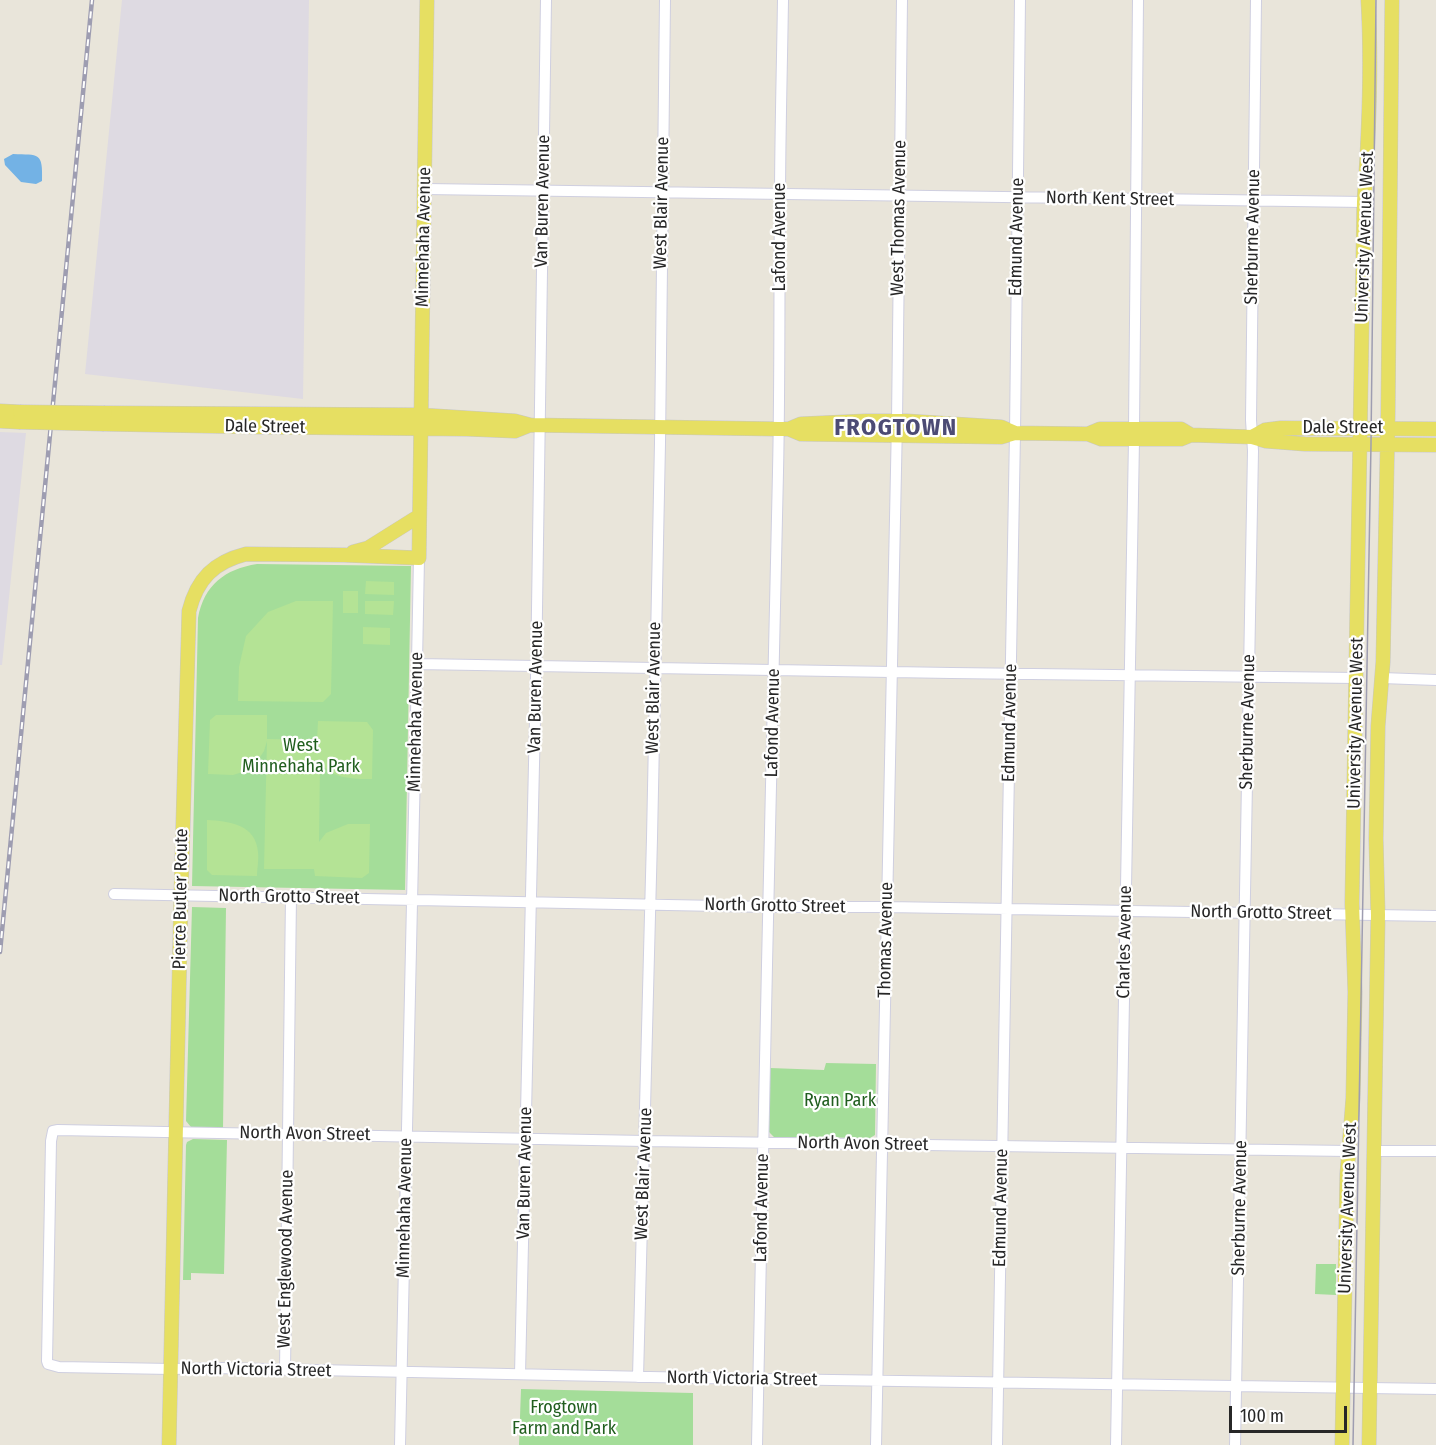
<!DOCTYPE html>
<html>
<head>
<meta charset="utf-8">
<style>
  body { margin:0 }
  #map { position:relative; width:1436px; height:1445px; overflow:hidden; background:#e9e5da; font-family:"Fira Sans Condensed",sans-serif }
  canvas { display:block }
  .scale { position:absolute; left:1229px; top:1406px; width:118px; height:27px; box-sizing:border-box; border:3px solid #272727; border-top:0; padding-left:8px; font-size:18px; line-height:21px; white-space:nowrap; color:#272727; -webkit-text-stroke:4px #fff; paint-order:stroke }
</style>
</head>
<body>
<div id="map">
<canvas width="1436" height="1445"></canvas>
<div class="scale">100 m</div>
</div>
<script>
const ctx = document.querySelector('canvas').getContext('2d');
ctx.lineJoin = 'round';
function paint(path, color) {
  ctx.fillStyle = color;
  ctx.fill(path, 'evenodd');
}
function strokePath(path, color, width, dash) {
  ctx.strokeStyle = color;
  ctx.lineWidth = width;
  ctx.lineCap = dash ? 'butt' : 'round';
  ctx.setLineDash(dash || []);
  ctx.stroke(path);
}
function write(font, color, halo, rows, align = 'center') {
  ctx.font = font + ' "Fira Sans Condensed",sans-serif';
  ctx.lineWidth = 4.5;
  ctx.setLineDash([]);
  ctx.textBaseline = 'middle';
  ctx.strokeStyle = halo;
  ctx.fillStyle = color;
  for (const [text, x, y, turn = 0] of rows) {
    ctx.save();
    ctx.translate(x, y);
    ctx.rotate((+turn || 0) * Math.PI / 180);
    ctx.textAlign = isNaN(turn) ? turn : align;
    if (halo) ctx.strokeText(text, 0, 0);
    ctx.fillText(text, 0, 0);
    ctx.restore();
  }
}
const industrial = new Path2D(`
  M122,0H309L303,399L85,374Z
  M0,432L26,433L2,665H0Z`);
const green = new Path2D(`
  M257,564L411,566L405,890L192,886L198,618C204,585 225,569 257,564Z
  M192,907L226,908L223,1128L191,1127L186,1121Z
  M826,1063L876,1064L875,1135L870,1138L774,1137L769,1132L770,1068L824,1070Z
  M193,1139L227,1140L224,1274L191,1273V1280H183L186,1145L187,1142Z
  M1316,1264H1336V1295L1315,1294Z
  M521,1389L693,1393V1445H519Z`);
const pitch = new Path2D(`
  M366,581L394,582V595L365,594Z
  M343,591H358V613H343Z
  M296,601H333L331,694L323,702L238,701L239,667L246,636L268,612Z
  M365,601H394L393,615L365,614Z
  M363,627L390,628V645L363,644Z
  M216,715H267V739L317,740L318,721L367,722L373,730L372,779C353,779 331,779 320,762L319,842L326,833L348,824H370L369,873L362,878L315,876L314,869H264L267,741L264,751L252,769L233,775L208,774L210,720Z
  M207,820C230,821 256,825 258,852C259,860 257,869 257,876L212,875L207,870Z`);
const water = new Path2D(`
  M13,154C39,155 43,152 42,181L36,184L21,182L5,165L4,159Z`);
const minor = new Path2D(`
  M425,189L1364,202
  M1134,429L1138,0
  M417,664L951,673L1356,678
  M1382,678L1436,680
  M114,894L769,907H887L1436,916
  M1348,1151L645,1141L58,1130L53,1131L51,1141L47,1361L48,1364L59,1367L171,1369L221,1368L698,1378L1436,1389
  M1374,1151H1436
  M285,1370L291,897
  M520,1374L536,677L546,0
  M638,1377L652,838L660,443L665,0
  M400,1445L415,767L419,558
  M757,1445C762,1121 772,796 778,472C780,382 779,293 780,203C780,136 782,68 783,0
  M876,1445L897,421L902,0
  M997,1445L1015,433L1020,0
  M1116,1445L1134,440
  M1235,1445L1253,451L1251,420L1256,0`);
const major = new Path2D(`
  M0,411L20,412
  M105,413L420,415L515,421L530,425L779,429H789L801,424L866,421H906L1001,427L1015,433
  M0,421L19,422
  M104,424L263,427L467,429L515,431L530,425
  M789,429L801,434L1001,437L1015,433L1088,434L1100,429H1181L1191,435
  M1088,434L1101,439H1181L1191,435L1252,437L1266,441L1305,444L1436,445
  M1252,437L1265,430L1281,428L1436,429
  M353,552L368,548L419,516
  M169,1445L181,895L189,611C197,579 214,562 246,554L344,555L419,558L427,0
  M1342,1445L1347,1174L1353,1098L1355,992L1352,903L1364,202C1369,135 1372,67 1368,0
  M1369,1445L1378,915L1376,839L1378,726L1383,662L1388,413L1392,0`);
const tram = new Path2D(`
  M1353,1445L1371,444L1376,0`);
const rail = new Path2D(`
  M0,952L92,0`);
const majorBridge = new Path2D(`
  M20,412L105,413
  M19,422L104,424`);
const streetNames = [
  ["North Kent Street",1110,199,1],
  ["Van Buren Avenue",543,201,-89],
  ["West Blair Avenue",662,203,-89],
  ["West Thomas Avenue",899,218,-89],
  ["Minnehaha Avenue",424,237,-89],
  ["Lafond Avenue",780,237,-90],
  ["Edmund Avenue",1017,237,-89],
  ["Sherburne Avenue",1253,237,-89],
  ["University Avenue West",1365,237,-88],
  ["Dale Street",265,427,1],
  ["Dale Street",1343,428],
  ["Van Buren Avenue",536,687,-89],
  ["West Blair Avenue",654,688,-89],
  ["Minnehaha Avenue",416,722,-89],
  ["Sherburne Avenue",1248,722,-89],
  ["Lafond Avenue",773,723,-89],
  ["Edmund Avenue",1010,723,-89],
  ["University Avenue West",1356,723,-89],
  ["North Grotto Street",289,897,1],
  ["Pierce Butler Route",181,899,-89],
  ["North Grotto Street",775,906,1],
  ["North Grotto Street",1261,913,1],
  ["Thomas Avenue",886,940,-89],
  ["Charles Avenue",1125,942,-89],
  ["North Avon Street",305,1134,1],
  ["North Avon Street",863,1144,1],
  ["Van Buren Avenue",525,1173,-89],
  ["West Blair Avenue",644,1174,-88],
  ["Minnehaha Avenue",405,1208,-89],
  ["Lafond Avenue",762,1208,-89],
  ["Edmund Avenue",1001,1208,-89],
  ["Sherburne Avenue",1240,1208,-89],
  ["University Avenue West",1348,1208,-88],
  ["West Englewood Avenue",286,1259,-89],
  ["North Victoria Street",256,1370,1],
  ["North Victoria Street",742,1379,1]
];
const parkNames = [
  ["West",301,746],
  ["Minnehaha Park",301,767],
  ["Ryan Park",840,1101],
  ["Frogtown",564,1408],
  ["Farm and Park",564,1429]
];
const districtNames = [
  ["FROGTOWN",896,428]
];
paint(industrial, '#dedae2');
paint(green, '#a4dd99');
paint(pitch, '#b4e395');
paint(water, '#73b2e5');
strokePath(minor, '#cfcfe0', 12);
strokePath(major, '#c7c7c7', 15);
strokePath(minor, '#fff', 10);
strokePath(major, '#e6df62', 14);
strokePath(tram, '#9e9db1', 1.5);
strokePath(rail, '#9e9db1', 4.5);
strokePath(rail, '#fff', 2, [7]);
strokePath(majorBridge, '#c7c7c7', 15, []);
strokePath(majorBridge, '#e6df62', 14);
write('18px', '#272727', '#fff', streetNames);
write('18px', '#205e1e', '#fff', parkNames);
ctx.letterSpacing = '1.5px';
write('bold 24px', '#4c4b74', '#fff', districtNames);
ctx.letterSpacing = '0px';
</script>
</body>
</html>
